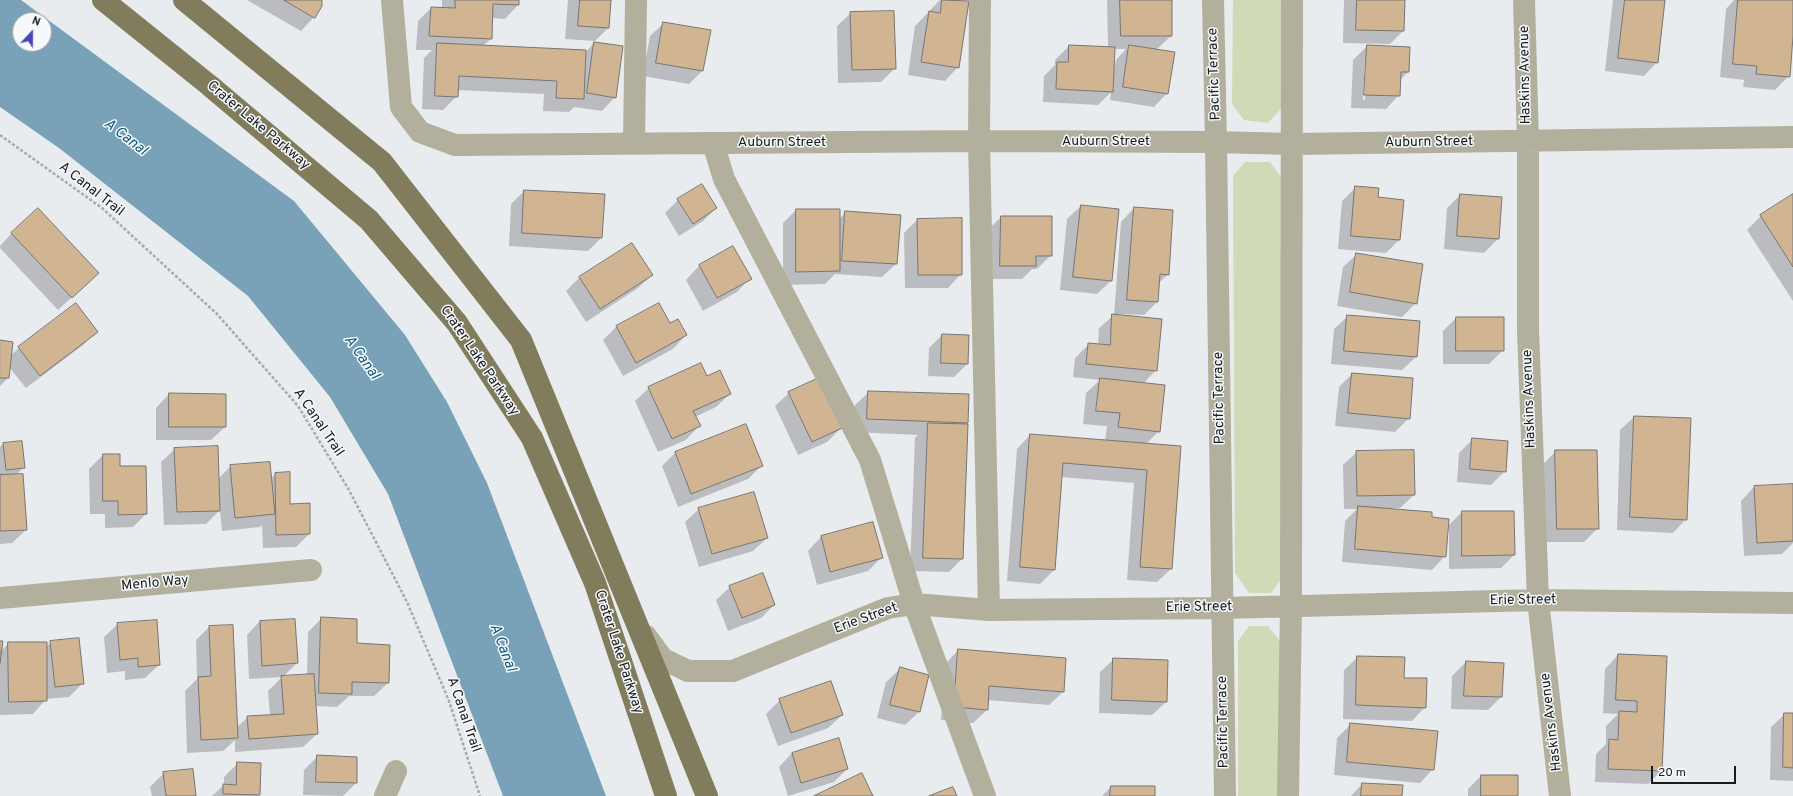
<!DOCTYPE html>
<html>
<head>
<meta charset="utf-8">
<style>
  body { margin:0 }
  #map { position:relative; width:1793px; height:796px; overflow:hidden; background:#e9ecef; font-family:Overpass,sans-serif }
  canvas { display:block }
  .north { position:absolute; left:12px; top:12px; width:40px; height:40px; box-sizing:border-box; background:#f6f9fc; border:1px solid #9ea0a2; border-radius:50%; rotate:22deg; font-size:11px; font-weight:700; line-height:16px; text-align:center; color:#191a1b }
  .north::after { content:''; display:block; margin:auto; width:14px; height:18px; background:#4946bc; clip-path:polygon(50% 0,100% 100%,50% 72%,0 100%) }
  .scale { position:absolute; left:1651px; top:766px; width:85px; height:18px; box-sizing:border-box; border:2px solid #191a1b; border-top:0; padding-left:5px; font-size:12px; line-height:14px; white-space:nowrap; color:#191a1b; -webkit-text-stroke:3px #f6f9fc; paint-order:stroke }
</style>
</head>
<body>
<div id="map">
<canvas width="1793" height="796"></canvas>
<div class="north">N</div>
<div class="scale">20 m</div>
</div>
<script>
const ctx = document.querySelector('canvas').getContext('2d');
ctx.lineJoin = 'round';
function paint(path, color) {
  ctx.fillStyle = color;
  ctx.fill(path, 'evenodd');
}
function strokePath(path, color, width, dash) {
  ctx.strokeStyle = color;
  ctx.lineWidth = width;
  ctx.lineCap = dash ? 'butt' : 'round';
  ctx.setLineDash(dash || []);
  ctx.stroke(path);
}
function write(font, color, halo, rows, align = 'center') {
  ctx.font = font + ' Overpass,sans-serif';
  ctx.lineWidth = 3;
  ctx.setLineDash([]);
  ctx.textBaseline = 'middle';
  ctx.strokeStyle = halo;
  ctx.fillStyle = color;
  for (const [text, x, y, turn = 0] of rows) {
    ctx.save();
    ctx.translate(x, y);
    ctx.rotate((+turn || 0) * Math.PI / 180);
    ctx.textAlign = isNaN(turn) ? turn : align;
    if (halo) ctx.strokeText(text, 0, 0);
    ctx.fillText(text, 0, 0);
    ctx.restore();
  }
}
const green = new Path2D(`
  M1233,0H1281V109L1268,123L1244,120L1232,104Z
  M1245,162H1270L1282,178L1284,576L1271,593H1249L1235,573L1233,176Z
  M1249,626H1268L1280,641V796H1238V641Z`);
const water = new Path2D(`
  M0,0H21L294,201L405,335L447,402L487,483L606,796H503L388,494L330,397L248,296L59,148L0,107ZM20,20H44V44H20Z`);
const shadow = new Path2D(`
  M247,0H321L314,17L301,31Z
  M442,0H518V5L505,19L491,18V39L483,46L587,51L594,43L615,97L602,111L574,107L569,112L543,111L544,94L457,90V96L443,110L422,109L424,58L432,50H416L418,21L431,8H442Z
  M568,0H610L608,28L595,41L565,39Z
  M940,0L968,2L958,67L945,81L908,75L915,26Z
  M1107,0H1171V36L1156,50L1167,93L1154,107L1110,100L1111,92L1098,105L1043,102L1044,76L1055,65V60L1069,46L1108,48ZM1114,49H1126L1116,60L1114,69H1113Z
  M1344,0H1404L1403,31L1390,44L1343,43Z
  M1613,0H1664L1657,62L1644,76L1605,71Z
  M1734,0H1793V24L1789,76L1775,90L1743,87L1744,80L1720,77L1726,9Z
  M851,13L895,68L881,82L838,83L837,26Z
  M664,23L702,71L689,84L643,76L650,36Z
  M1367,46L1408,72L1400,80L1399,95L1386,109L1351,108L1353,60ZM1365,59H1367L1365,100H1363Z
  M1356,187L1377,198L1399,240L1386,253L1338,249L1342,201Z
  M524,191L601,238L588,251L509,246L511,204Z
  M1460,195L1500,198L1498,239L1484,253L1444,249L1447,208Z
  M1793,195V301L1747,230L1761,216Z
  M678,200L716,208L703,221L679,236L665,213Z
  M1081,206L1111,281L1097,294L1060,290L1067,219Z
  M1134,208L1168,274L1158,284L1157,302L1144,315L1118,314V315L1156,370L1143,384L1159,431L1146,444L1171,569L1157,582L1127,580L1134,483L1061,477L1054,570L1040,584L1007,581L1017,449L1030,435L1105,441L1107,426L1083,424L1086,393L1100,380L1073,377L1075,358L1089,344L1098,345L1099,328L1114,315L1121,222Z
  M796,210L839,219L846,212L900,216L896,264L882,277L835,274L825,284L783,285V223Z
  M1001,217L1051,255L1037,269H1032L1022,279H987L988,230Z
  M917,220L961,274L948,288H905L904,233Z
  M12,233L84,286L58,310L0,248V246Z
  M733,247L750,278L737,292L703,311L686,280L699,266Z
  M1357,254L1416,303L1402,317L1337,306L1343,267Z
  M652,275L638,288L586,322L566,291L580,277Z
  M658,304L670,325L686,335L673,349L623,376L603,340L616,327Z
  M76,305L96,332L83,345L26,388L9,367L8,378L0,386V341L10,356L19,348Z
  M1348,316L1416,357L1402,370L1331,364L1334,329Z
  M1456,318L1503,350L1489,364H1443V331Z
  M942,335L968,336L967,364L954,377L928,376L929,348Z
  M1352,374L1409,418L1395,432L1335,426L1339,387Z
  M706,377L730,394L716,407L695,417L699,426L686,440L658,452L635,401L649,388Z
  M869,392L967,422L964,425L962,559L949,572L910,571L915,438L918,435L854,432L855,405Z
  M789,393L841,428L827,442L798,455L775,406Z
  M169,394L225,427L211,440H156V408Z
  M1634,417L1686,519L1673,533L1617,530L1620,430Z
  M1473,439L1505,471L1491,485L1457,482L1459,453Z
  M3,444L24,467L16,475L26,530L12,543L0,544V447Z
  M175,449L218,479L231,466L271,479L275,474L289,505L309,534L296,547L263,548L262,525L260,527L222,531L220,510L206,524L164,525L161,462Z
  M1556,451L1598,528L1584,542H1544L1542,465Z
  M676,452L761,466L748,479L678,507L662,466Z
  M1357,452L1414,495L1400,508H1390L1389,510L1431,518L1447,527L1462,512L1514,555L1501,568L1449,569V530H1447L1445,556L1432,570L1342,562L1345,521L1357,509H1344L1343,465Z
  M103,455H119V467L146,514L133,527L105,528V514H90L89,469Z
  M1792,485L1793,543L1782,554L1744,556L1741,501L1754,487Z
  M699,509L767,538L753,551L699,567L685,522Z
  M872,524L881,558L868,571L817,585L808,551L821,537Z
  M730,587L774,605L761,618L728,631L716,600Z
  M322,618L356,644L388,683L374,696H349L337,707L315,706L317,734L303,747L235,752V740L223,751L187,753L185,691L197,679L196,640L209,627L236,728L248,717L270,715L268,691L282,677L249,679L247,635L260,621L297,663L283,677L307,676L308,632Z
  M118,624L159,665L145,678L125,680V671L107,673L104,637Z
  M0,642V652L9,643L46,647L51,642L83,683L69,697L46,699L33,714L0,715Z
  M958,650L1063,692L1049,705L987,700V710L973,723L941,720L945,664Z
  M1618,655L1666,657L1661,771L1648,784L1595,782L1596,754L1606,744V726L1618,714L1603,713L1605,669Z
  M1358,657L1403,679L1425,707L1412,721L1343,719L1344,670Z
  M1114,659L1166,702L1152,715L1099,713L1100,672Z
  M1466,662L1501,697L1488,710L1451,709L1452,676Z
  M900,669L919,712L905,725L877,718L886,682Z
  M780,700L842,715L828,728L778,746L766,714Z
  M1785,714H1793V781L1770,780L1771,727Z
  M1351,724L1433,769L1420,783L1334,775L1337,738Z
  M838,739L847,769L834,782L788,796L779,767L792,753Z
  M318,756L356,758V783L343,796L303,795L304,770Z
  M237,764L259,794L258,796H212L224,785V777Z
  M164,773L195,796H152L150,787Z
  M1481,776L1517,796H1468V789Z
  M1362,784L1401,796H1351Z
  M1111,787H1154V796H1102Z`);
const building = new Path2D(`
  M284,0H322V6L315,18Z
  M455,0H519V5L493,4L492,39L429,36L431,7L455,8Z
  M580,0H611L609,28L578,26Z
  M942,0L969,1L959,68L921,62L929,11L940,13Z
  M1120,0H1172V36H1121Z
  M1357,0H1405L1404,31L1356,30Z
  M1625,0H1665L1658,63L1618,58Z
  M1738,0H1793V36L1790,77L1756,74L1757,66L1733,64Z
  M894,11L896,69L852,70L850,12Z
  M663,22L711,30L703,71L656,63Z
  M594,42L623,46L616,98L587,93Z
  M437,43L586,50L584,99L556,98L557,81L459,76L458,97L435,96Z
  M1069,45L1115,47L1113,92L1056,89L1057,62H1068Z
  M1129,45L1175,52L1168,94L1123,87Z
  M1367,45L1410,47L1409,72H1401L1400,96L1364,95Z
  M702,184L717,208L693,224L677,199Z
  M1355,186L1379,188L1378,197L1404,200L1400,240L1351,236Z
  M524,190L605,194L602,238L522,233Z
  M1460,194L1502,197L1499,239L1457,236Z
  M1793,194V267L1760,215Z
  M1081,205L1119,209L1112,281L1073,277Z
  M1134,207L1173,210L1169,275L1160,274L1158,302L1127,300Z
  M38,208L99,273L72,298L11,233Z
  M796,209H840V271L796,272Z
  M845,211L901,215L897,264L842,261Z
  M1001,216H1052V256H1036V266H1000Z
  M962,218V275H918L917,219Z
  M632,243L653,275L600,309L579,277Z
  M733,246L752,279L717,298L699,265Z
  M1356,253L1423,264L1417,304L1350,292Z
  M76,303L98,332L40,376L18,347Z
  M659,303L670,323L678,319L687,335L636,363L616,326Z
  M1112,314L1162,319L1157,371L1086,364L1088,343L1110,345Z
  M1347,315L1420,321L1417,357L1344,351Z
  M1456,317H1504V351H1456Z
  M942,334L969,335L968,364L941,363Z
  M0,340L13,342L9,378H0Z
  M701,363L707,376L720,370L731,394L693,411L701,426L672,439L648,387Z
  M1352,373L1413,378L1410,419L1348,413Z
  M819,378L842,428L812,442L788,392Z
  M1100,378L1165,385L1160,432L1118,427L1120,413L1096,411Z
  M868,391L969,394L968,423L867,419Z
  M169,393L226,394V427H169Z
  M1634,416L1691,418L1687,520L1630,517Z
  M928,423L968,424L963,559L923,558Z
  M746,424L763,466L691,494L675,452Z
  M1030,434L1181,446L1172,569L1140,567L1147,470L1063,463L1055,570L1020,567Z
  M1472,438L1508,441L1506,472L1470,469Z
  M22,441L25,468L6,470L3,443Z
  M218,446L220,511L177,512L174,448Z
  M1414,450L1415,495L1357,496L1356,451Z
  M1555,450H1597L1599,529H1557Z
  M103,454H120V466H146L147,514L118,515V501H103Z
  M270,462L275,514L235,518L230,465Z
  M290,472V504L310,503V534L276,535L275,473Z
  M23,474L27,530L0,531V475Z
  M1793,484V541L1757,543L1754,486Z
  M754,492L768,538L712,554L698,508Z
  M1358,506L1432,512V517L1449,519L1446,557L1355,549Z
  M1462,511H1514L1515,555L1462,556Z
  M873,522L883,558L830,572L821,536Z
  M763,573L775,605L742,618L729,586Z
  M321,617L357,619V643L390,645L389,683L352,682V694L319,693Z
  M295,619L298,663L262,666L260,621Z
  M157,620L160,665L138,667V658L120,660L117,623Z
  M233,625L238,738L201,740L198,677L211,676L209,626Z
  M79,638L84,684L55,687L50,641Z
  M0,641H3L0,663Z
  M8,642H47V701L9,702Z
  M958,649L1066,658L1064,692L989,686L988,710L954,707Z
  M1618,654L1667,656L1662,771L1608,769L1609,739L1618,740L1619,711L1637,712V701L1616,700Z
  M1357,656L1405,657L1404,678H1427L1426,708L1356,705Z
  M1113,658L1168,660L1167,702L1112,700Z
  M1466,661L1504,663L1502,697L1464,696Z
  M900,667L929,675L920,712L890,705Z
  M314,674L318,734L249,739L247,716L284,714L281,676Z
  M831,681L843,715L791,733L779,699Z
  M1784,713H1793V768L1783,767Z
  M1350,723L1438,731L1434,770L1347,762Z
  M839,738L848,769L801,783L792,753Z
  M317,755L357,757V783L316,782Z
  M237,762L261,763L260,795L223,794V784L236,785Z
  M193,769L196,796H166L163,772Z
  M862,773L873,796H814Z
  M1481,775H1518V796H1481Z
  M1362,783L1403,785L1402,796H1361Z
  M1111,786H1155V796H1110Z
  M953,787L957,796H929Z`);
const path = new Path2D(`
  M0,135L102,208L217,314L298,406L349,490L407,602L449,701L480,796`);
const minor = new Path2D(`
  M392,0L401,107L420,132L455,145L979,141L1216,142L1293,144L1793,137
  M980,0L979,141L989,610
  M1213,0L1216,142L1225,796
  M1524,0L1528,142V330L1538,600L1560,796
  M713,143L724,179L870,460L914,604L985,796
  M634,144L636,0
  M0,598L311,570
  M646,636L663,659L688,671H733L888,608L914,604L989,610L1222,608L1538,600L1793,603
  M385,796L396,771
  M1288,796L1291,606L1292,0`);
const major = new Path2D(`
  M103,0L209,85L369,220L457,323L532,438L595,583L666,796
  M184,0L382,162L521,340L707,796`);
const streetNames = [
  ["Pacific Terrace",1215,74,-92],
  ["Haskins Avenue",1526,75,-91],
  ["Crater Lake Parkway",258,126,40],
  ["Auburn Street",1106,142],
  ["Auburn Street",782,143],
  ["Auburn Street",1429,143,-1],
  ["A Canal Trail",91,190,38],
  ["Crater Lake Parkway",479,361,56],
  ["Pacific Terrace",1220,398,-91],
  ["Haskins Avenue",1530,399,-92],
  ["A Canal Trail",318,423,56],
  ["Menlo Way",155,584,-5],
  ["Erie Street",1523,601,-1],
  ["Erie Street",1199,608,-1],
  ["Erie Street",866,619,-20],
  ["Crater Lake Parkway",618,652,72],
  ["A Canal Trail",463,715,71],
  ["Pacific Terrace",1224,722,-91],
  ["Haskins Avenue",1552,722,-97]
];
const waterNames = [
  ["A Canal",125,138,38],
  ["A Canal",361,358,55],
  ["A Canal",502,648,69]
];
paint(green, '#d0dab6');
paint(water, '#79a2b9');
paint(shadow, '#0003');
paint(building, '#d1b593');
strokePath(building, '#777572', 1);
strokePath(path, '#a7aaac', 2.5, [3, 2]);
strokePath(minor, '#b2af9d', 22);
strokePath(major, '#817d5c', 22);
write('14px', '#191a1b', '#f6f9fc', streetNames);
write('italic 15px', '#0e5a7b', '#f6f9fc', waterNames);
</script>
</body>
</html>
